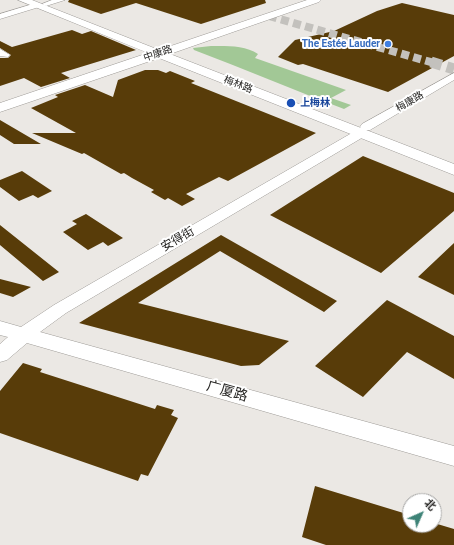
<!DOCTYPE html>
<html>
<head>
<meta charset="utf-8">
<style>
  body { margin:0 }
  #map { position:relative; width:454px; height:545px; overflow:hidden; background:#ebe8e4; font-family:Roboto,"Noto Sans SC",sans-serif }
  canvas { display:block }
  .north { position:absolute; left:402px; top:493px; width:40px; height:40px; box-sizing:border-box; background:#fff; border:1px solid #a7a7a6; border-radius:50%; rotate:45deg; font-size:11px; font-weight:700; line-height:16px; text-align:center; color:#242321 }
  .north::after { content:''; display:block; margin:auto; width:14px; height:18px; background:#3e8377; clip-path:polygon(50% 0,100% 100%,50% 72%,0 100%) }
</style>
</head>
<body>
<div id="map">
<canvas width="454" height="545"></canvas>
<div class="north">北</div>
</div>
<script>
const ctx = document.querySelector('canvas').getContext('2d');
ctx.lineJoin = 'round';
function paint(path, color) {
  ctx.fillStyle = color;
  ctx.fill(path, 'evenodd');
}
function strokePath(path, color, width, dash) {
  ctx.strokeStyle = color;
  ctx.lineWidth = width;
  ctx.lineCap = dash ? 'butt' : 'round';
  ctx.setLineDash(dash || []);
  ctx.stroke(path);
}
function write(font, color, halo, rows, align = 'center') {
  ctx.font = font + ' Roboto,"Noto Sans SC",sans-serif';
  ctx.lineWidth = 4;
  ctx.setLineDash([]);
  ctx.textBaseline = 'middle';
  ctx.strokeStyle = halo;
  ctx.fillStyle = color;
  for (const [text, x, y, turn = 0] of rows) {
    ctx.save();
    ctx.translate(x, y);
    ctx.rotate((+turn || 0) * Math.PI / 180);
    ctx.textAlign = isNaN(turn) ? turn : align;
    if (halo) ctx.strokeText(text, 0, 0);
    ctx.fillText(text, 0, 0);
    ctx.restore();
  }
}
const green = new Path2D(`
  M211,46C226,46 245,45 258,54L255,58L346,90L331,98L351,105L344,109C294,90 244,69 194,50L193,48Z`);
const building = new Path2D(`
  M69,0H265L266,3L201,24L136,3L101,14L68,2Z
  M402,3L454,15V56L388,92L303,64L298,65L278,57L295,40L334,31L377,11Z
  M72,30L82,34L91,31L136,50L61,73L70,78L41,87L24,78L0,86V58H8L11,55L0,48V41L12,47Z
  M145,70H158L166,73L170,71L195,81L191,83L316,133L228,181L219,177L186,194L195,199L182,206L168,198L165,200L151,192L154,190L132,178L124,173L121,174L84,153L82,154L32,133H76L31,108L58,97L55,95L85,85L113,97L118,80Z
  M0,120L41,144H14L0,135Z
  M363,156L454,193V211L381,273L270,215Z
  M22,171L52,191L38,198L33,195L19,201L0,187V180Z
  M86,214L123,238L108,246L103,242L88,250L63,232L77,224L72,221Z
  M0,225L59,272L43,281L0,245Z
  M221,235L337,301L324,312L220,251L138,303L289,341L259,365L241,366L79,323Z
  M454,243V295L418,277Z
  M0,279L31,287L13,297L0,293Z
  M387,300L454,336V379L407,352L363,397L315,366Z
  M23,363L42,369L40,372L155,409L157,405L174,410L171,415L178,418L148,476L141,474L138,481L0,433V391Z
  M315,486L410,515V525H434V523L454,529V545H326L302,537Z`);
const minorTunnelFar1 = new Path2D(`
  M269,16L434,63`);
const minorTunnel = new Path2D(`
  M431,62L454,69`);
const minor = new Path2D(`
  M52,0H65L46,6L42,4Z
  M36,3H39V7L0,19V14Z
  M0,49L10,55L8,57L0,56Z
  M454,73V80L370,130H365L367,133L365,136L66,313L40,332L454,446V466L27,343L7,360L0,362V344L8,337L0,335V321L21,327L54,305L357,130H362L360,127L362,124Z`);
const major = new Path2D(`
  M18,0H32L159,50L307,0H321L319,2L170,54L454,164V175L159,58L0,112V103L148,53Z`);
const markers = [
  [388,44,4,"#3f7fe0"],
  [291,103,5,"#1a4fb4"]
];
const farShopnames = [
  ["The Estée Lauder",380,44]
];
const farStreetnames = [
  ["中康路",158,54,-19],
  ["梅林路",238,85,21],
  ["梅康路",410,102,-30]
];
const farTransitnames = [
  ["上梅林",300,103]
];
const streetNames = [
  ["安得街",178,240,-30]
];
const nearStreetnames = [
  ["广厦路",227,392,16]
];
paint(green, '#a2c896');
paint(building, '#583c09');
strokePath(minorTunnelFar1, '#c3c1bd', 8, [8, 4.5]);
strokePath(minorTunnel, '#c3c1bd', 11, [11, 5.5]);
strokePath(minor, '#9e9b97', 1);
strokePath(major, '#9e9b97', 1);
paint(minor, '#fff');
paint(major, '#fff');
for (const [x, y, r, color] of markers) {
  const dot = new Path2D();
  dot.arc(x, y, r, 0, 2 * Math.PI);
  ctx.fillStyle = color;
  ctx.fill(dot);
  strokePath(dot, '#fff', 1.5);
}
write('bold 10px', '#366cbe', '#fff', farShopnames, 'right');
write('10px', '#242321', '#fff', farStreetnames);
write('bold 10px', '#164399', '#fff', farTransitnames, 'left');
write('12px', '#242321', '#fff', streetNames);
write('14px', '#242321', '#fff', nearStreetnames);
</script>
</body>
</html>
